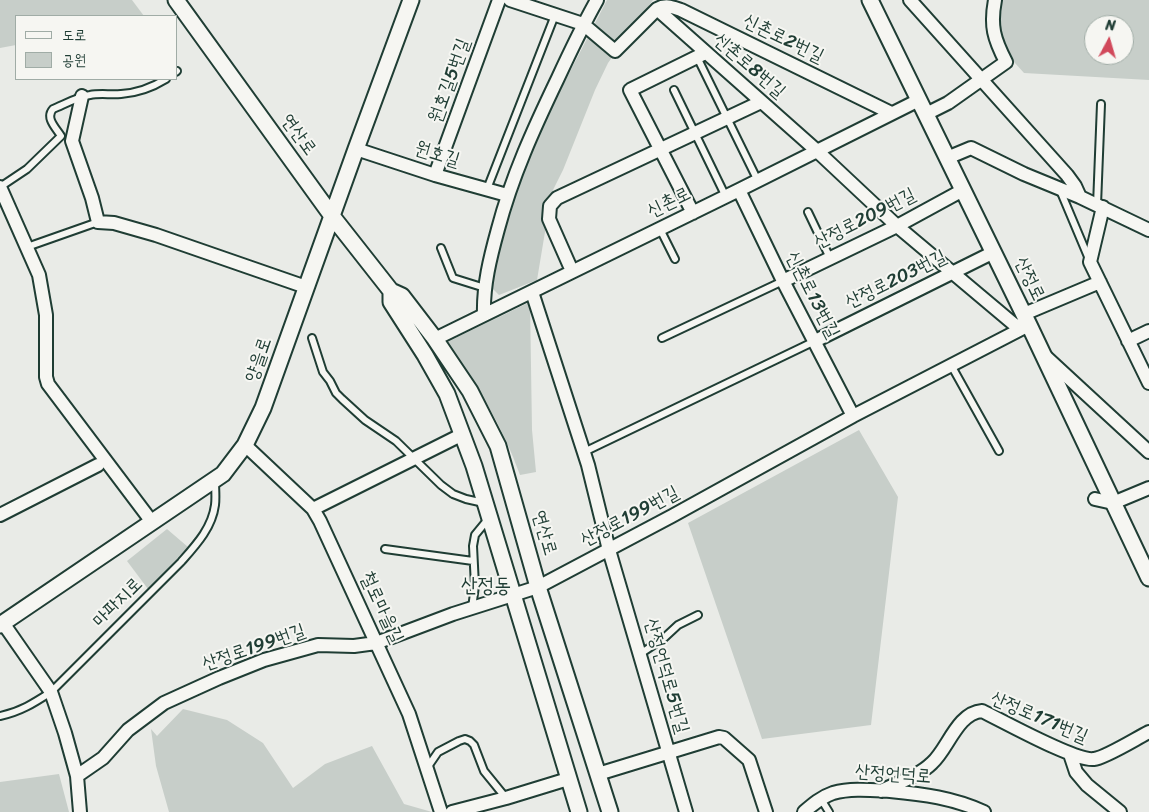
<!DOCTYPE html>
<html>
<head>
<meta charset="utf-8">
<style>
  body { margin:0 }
  #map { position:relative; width:1149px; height:812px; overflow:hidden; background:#e9ebe7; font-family:Sriracha,"Poor Story",sans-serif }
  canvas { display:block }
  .legend { position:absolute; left:15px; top:15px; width:162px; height:65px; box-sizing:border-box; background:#f6f6f2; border:1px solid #a0aca6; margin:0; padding:6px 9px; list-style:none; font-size:15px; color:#1f3d34 }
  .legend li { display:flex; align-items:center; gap:10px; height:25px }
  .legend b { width:25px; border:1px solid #a0aca6 }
  .north { position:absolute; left:1084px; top:15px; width:50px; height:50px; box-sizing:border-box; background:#f6f6f2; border:1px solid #a0aca6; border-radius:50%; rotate:6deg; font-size:14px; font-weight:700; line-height:20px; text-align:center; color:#1f3d34 }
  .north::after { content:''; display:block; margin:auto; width:18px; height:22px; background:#d1495b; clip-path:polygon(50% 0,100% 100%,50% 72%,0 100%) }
</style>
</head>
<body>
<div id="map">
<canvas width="1149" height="812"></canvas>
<ul class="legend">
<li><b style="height:6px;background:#f6f6f2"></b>도로</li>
<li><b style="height:14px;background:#c7cec9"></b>공원</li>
</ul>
<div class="north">N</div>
</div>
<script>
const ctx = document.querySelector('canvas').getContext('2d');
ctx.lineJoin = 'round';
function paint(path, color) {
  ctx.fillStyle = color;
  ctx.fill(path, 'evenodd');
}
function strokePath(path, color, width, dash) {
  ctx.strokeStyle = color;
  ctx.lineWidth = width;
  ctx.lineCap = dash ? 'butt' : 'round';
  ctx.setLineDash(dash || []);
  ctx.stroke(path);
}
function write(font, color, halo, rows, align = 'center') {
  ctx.font = font + ' Sriracha,"Poor Story",sans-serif';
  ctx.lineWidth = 4;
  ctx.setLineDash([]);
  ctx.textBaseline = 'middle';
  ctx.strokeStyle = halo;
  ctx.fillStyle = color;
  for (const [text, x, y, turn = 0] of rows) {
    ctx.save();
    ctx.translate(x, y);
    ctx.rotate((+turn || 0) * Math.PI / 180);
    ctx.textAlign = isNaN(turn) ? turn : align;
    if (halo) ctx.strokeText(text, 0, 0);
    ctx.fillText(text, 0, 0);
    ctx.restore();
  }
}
const green = new Path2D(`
  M0,0H132L144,16H16V45L0,48Z
  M607,0H653L608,63L595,90L563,170L546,204V226L537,280L499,295L489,285L495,256L519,178L546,118Z
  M1002,0H1149V80L1024,73L1006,53L997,18ZM1094,25H1124V55H1094Z
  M530,302L532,430L536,472L520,475C503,427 477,383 445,343Z
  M859,430L898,497L871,725L762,739L688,523Z
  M167,529L188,547L148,589L127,561Z
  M183,709L227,720L263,743L293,788L325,764L372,746L404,804L432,812H169L156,766L151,729L157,736Z
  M59,774L69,812H0V782Z`);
const service = new Path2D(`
  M697,57L758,181
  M176,72L177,71
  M674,90L726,197
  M0,187L27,169L61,136C56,128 45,118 53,109C65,104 77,97 90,95C100,93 111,95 121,94C137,93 153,87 166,79
  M487,189L555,15
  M1060,190L1089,259
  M1097,205L1101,104
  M808,212L830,258
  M660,229L675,259
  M27,247L98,222
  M441,248L453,278L485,288
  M312,338L323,372L330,381L336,393L342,399L365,420L396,441L441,485L453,494L466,499L484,503
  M662,338L783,281
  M951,365L999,451
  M584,452L815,341
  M385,549L473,561
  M472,608L475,586L473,546L475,535L489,518
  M640,654L664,638L678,625L698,615
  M0,716C20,712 34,703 51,692L181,562C196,545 212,528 215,505C216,497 215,489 215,481
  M427,768L438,752L459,741L465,739L470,741L474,745L484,771L506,798
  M821,799L829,812`);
const minor = new Path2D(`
  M510,0L583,24L615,51L657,9C666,4 672,7 681,10L891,113
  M910,0L1067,175L1075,186L1080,197L1149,230
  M657,9L816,150L897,226L1016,326L1027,325
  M82,96L72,141L92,198L98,222L114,223L156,235L306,287
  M926,114L948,103L1006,62C994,39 990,26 995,0
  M356,149L435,175L507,195
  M947,158L971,148L1024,174L1080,197
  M435,175L499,0
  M0,187L39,275L46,315V377L48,384L152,522
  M739,190L783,281L853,416
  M1103,207L1090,262L1149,383
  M693,213L630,90L705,53
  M572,271L549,219L550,206L557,198L761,102
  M783,281L897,226L963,190
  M532,292L588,465L609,550L686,812
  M1024,314L1100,282
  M484,315C483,286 490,258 498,229C512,176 534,128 558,78C570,52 583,25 597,0
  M435,339L739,190L919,100
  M815,341L994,252
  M1128,341L1149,331
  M1046,357L1149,452
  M245,445L313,509L320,521L409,714L441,812
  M1095,499L1113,503L1149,488
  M313,509L463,434
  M0,515L98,465
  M3,623L51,692L65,733L77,776L80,812
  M1070,754L1076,772L1087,785L1120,812
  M598,774L719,737L724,738L749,760L766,812
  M77,776L103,758L128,730L164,703L219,678L264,660L318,645L354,646L376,643L453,614L538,587L672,516L853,416L1029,325
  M881,791C897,783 919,776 932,763C948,749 957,713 982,711C1003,721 1076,762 1094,759C1105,758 1137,738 1149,732
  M452,812L506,798L568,779
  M804,812C812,805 821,797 833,793C851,788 871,790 890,791C923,794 954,798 984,812`);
const tertiary = new Path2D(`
  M176,0L332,216L391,291L402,296L435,339L470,391L498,446L538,587L610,812
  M870,0L1029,325L1149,578
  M391,291V302L425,355L447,394L474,466L579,812
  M0,625L223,474L245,445L263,408L356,149L411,0`);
const streetNames = [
  ["신촌로2번길",783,39,26],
  ["신촌로8번길",749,66,41],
  ["원호길5번길",450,81,-70],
  ["연산로",298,135,54],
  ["원호길",437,155,17],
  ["신촌로",669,203,-26],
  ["산정로209번길",865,219,-27],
  ["산정로",1029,279,64],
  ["산정로203번길",896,280,-26],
  ["신촌로13번길",812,295,63],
  ["양을로",259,360,-71],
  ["산정로199번길",630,517,-28],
  ["연산로",544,533,74],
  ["마파지로",118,603,-45],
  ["철로마을길",381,608,65],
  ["산정로199번길",254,648,-19],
  ["산정언덕로5번길",666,676,74],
  ["산정로171번길",1039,718,23],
  ["산정언덕로",893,775,4]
];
const quarterNames = [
  ["산정동",486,587]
];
paint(green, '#c7cec9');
strokePath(service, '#1f3d34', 10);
strokePath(minor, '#1f3d34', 16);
strokePath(tertiary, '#1f3d34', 19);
strokePath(service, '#f6f6f2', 6);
strokePath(minor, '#f6f6f2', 12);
strokePath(tertiary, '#f6f6f2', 15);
write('19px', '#1f3d34', '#f6f6f2', streetNames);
write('21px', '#1f3d34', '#f6f6f2', quarterNames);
</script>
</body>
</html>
